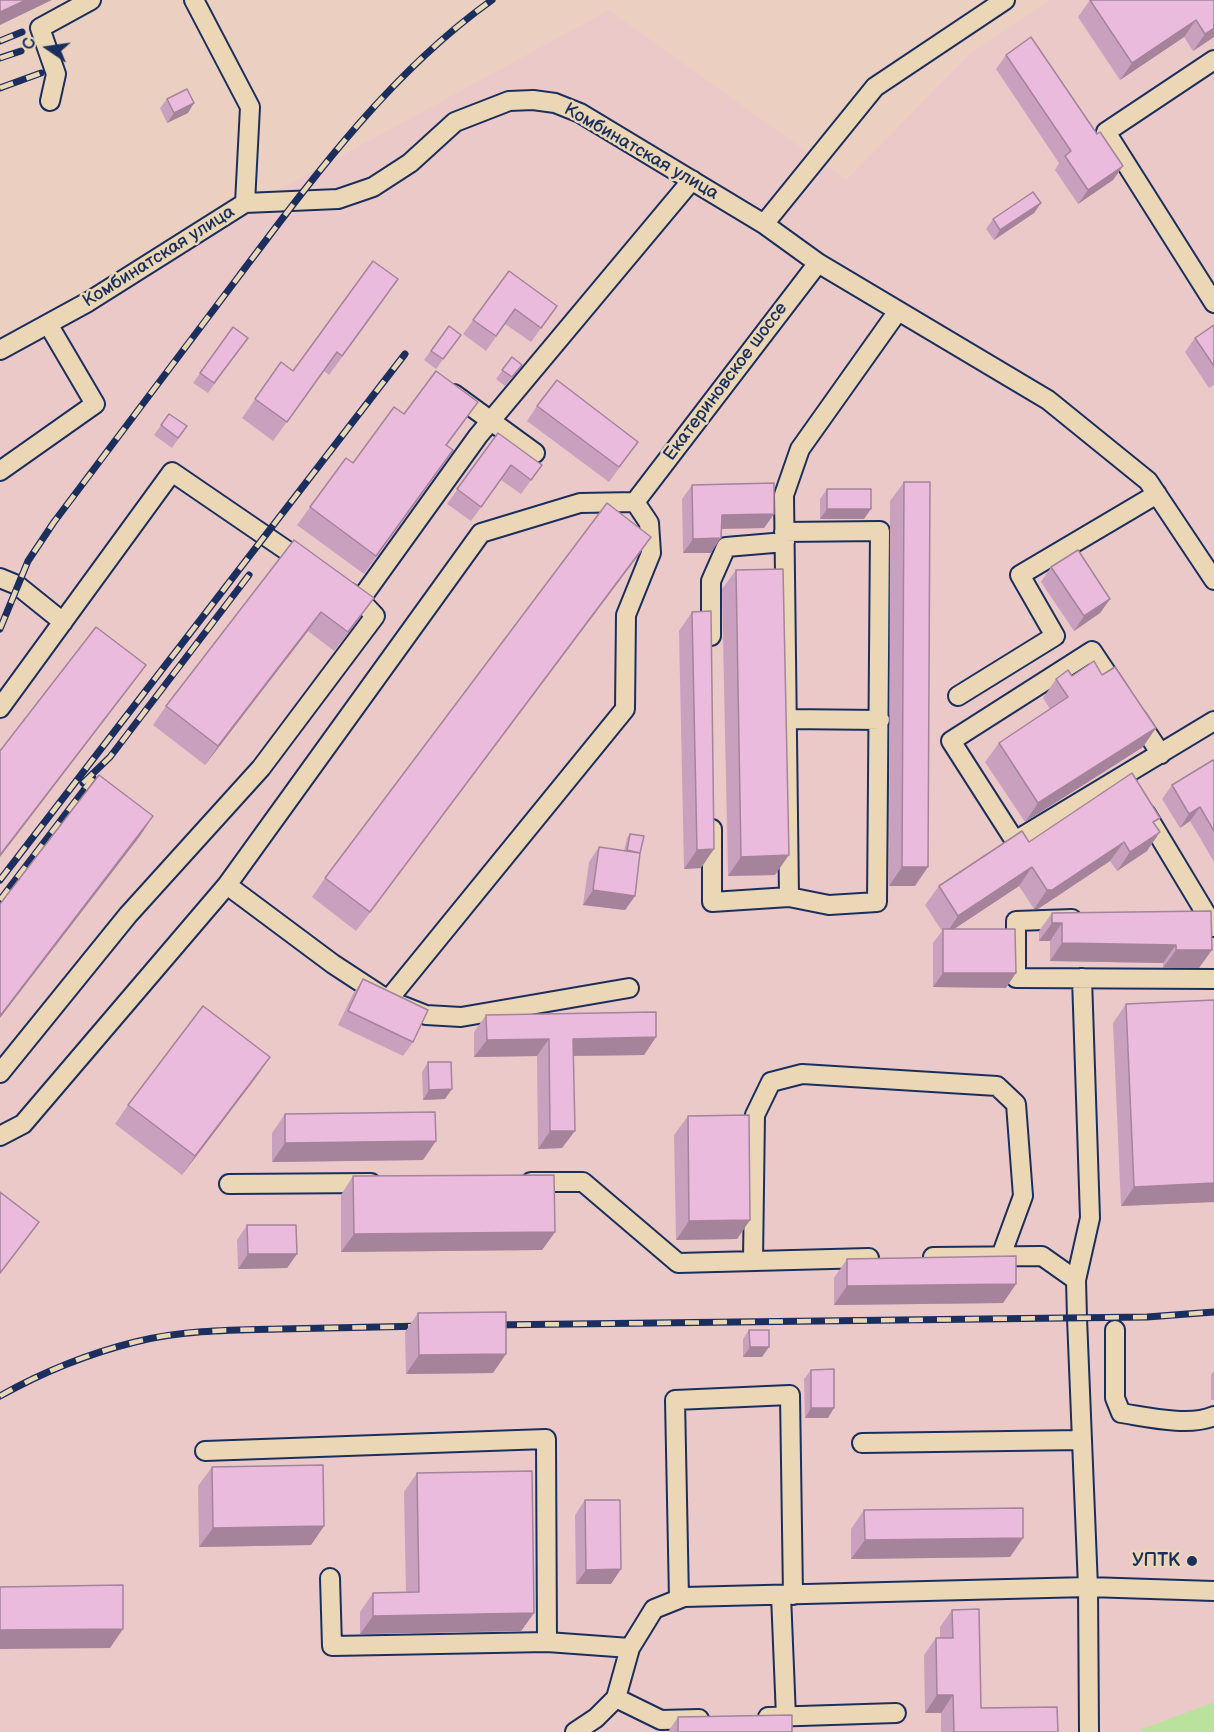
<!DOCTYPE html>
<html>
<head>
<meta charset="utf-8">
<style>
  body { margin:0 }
  #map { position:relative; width:1214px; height:1732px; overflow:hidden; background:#ebcfc1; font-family:"Balsamiq Sans",sans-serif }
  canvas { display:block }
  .north { position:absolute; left:18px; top:18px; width:60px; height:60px; -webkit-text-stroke:4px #ebd7b5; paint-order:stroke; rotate:283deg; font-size:16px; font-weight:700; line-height:24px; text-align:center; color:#1b2f5e }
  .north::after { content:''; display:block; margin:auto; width:21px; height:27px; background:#1b2f5e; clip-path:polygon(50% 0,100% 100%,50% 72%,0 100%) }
</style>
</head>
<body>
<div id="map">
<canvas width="1214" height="1732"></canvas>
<div class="north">С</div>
</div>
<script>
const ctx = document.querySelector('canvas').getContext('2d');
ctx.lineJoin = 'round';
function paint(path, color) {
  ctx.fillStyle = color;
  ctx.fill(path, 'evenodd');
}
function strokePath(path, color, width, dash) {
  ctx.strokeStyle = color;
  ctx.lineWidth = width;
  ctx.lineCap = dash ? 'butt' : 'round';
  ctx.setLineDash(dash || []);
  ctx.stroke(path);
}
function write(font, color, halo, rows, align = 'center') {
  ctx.font = font + ' "Balsamiq Sans",sans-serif';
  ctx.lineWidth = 5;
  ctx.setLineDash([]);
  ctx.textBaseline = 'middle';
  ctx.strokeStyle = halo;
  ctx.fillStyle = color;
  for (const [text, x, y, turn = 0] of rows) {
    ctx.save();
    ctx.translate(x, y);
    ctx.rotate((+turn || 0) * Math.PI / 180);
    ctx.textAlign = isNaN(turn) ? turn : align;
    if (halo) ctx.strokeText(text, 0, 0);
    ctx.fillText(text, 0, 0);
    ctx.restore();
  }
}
const built = new Path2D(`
  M1050,0H1214V1702L1142,1729V1732H0V342L609,10L846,180L971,53Z`);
const green = new Path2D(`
  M1214,1702V1732H1142V1729Z`);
const minor = new Path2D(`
  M194,0L250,107L245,203
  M1214,60L1106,132L1214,303
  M50,101L56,74L40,28L91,0
  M764,224L875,87L1005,0
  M0,350L88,302L245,203L338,199L373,187L410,163L455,122L509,101L533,100L555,103L580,113L764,224L818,263L1048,400L1148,481L1214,580
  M454,394L535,453
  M0,471L95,404L48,324
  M635,502L818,263
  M784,532L880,531L877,902L829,905L789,897
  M0,578L17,585L63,622
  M348,592L360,600L478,436L692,180
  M711,636V581L726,547L785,542
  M1120,693L1092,651L951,741L1015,841L1214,721
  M958,696L1055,636L1020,575L1157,494
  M0,708L172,472L305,563
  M1137,718L1161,754
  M787,719L880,720
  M1146,814L1214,927
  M712,829V902L789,897L784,495L800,449L898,311
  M227,885L333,964L388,1000L426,1015L461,1017L629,988
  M1072,919L1016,921V978L1214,979
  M1082,978L1090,1218L1076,1280L1077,1318L1088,1587L1089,1732
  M388,1000L625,709L626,615L651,553L649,523L635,502
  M0,1073L128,915L261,768L375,616L360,600
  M0,1136L23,1124L227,885L481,533L580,503L635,502
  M531,1182H583L678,1263L869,1258
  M229,1184L371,1183
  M933,1257L1042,1256L1076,1280
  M753,1260L755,1115L771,1082L802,1074L997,1086L1016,1104L1023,1196L1001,1256
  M1115,1330V1398L1121,1413C1147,1417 1190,1427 1214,1416
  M862,1443L1082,1440
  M205,1451L546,1439L547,1642
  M330,1578L332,1646L547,1642L630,1648
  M781,1595L786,1717
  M679,1599L675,1400L790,1395L793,1595
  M616,1698L661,1720L699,1719
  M768,1717L896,1713
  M575,1732L596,1718L616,1698L630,1648L654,1609L684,1597L1088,1587L1214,1591`);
const rail = new Path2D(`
  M0,41L22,32
  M0,58L21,51
  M0,88L41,73
  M0,629L28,561L54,522C116,440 177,358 239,276C315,175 389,74 492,0
  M83,783L110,757L249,575
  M0,880L405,354
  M0,900L93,778
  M489,1325L1147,1317L1214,1312
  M0,1396C43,1372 87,1354 135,1342C182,1330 232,1330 280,1329C329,1328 377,1327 426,1326`);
const wall = new Path2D(`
  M1090,0H1214V37L1193,51L1184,37L1120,80L1078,17Z
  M1006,55L1123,166L1113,180L1078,204L1055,170L1059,163L996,69Z
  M167,99L188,113L167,123L160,108Z
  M1041,203L1034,213L994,240L986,229L993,219Z
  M509,271L557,306L531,342L505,324L486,351L463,334Z
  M385,298L329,375L324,371L273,441L242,418L281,362L293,371Z
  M1214,325V385L1209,388L1185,352L1195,338Z
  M449,326L461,335L436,369L424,360Z
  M233,327L248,338L208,393L193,383Z
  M512,357L522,365L505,386L496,379Z
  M537,406L628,456L609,482L527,421Z
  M169,414L187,426L172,448L154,435Z
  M404,414L465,421L447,445L453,450L364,574L297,525L346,458L353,463Z
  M498,433L542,465L521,494L501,480L471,521L447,504Z
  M904,482L915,886H889L890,501Z
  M692,485L774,514L764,528L722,529L711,553H683L682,499Z
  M827,489L864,519H820V499Z
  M651,537L356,931L312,897L325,878Z
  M294,540L360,617L334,651L308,631L205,765L153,725L166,706Z
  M1051,567L1110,599L1100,613L1074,631L1041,582Z
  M736,570L775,875L728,876L722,589Z
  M692,612L701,868L684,869L679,631Z
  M1072,676L1143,747L1025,822L985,762L999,743L1050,709L1043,698L1056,679Z
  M1214,762V862L1190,821L1180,828L1162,799L1172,785Z
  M1155,825L1147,851L1117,871L1110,861L1038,909H1034L1019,886L954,929L1006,988L933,987V943L942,931L925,905L939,886L1029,842Z
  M630,834L640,853L635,896L625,910L583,905L589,862L599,847L624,851L627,838Z
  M1211,911L1199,968H1163V963L1050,961V941H1039V931L1052,913Z
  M363,979L413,1042L403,1056L338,1025L353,994Z
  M1214,1000V1202L1121,1206L1113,1023L1126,1004Z
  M486,1015L656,1037L644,1055L574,1056L562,1148L538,1149L537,1056L474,1057V1032Z
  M428,1062L445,1099L423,1100L422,1072Z
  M257,1076L182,1175L115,1124L128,1105Z
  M285,1114L423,1160L272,1162V1133Z
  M688,1116L750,1220L737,1239L676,1240L674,1135Z
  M353,1176L555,1232L542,1250L341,1252V1195Z
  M247,1225L297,1254L287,1268L238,1269L237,1240Z
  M847,1259L1016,1284L1003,1303L834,1305V1278Z
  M418,1313L493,1373L406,1374L405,1332Z
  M749,1330L762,1357H743V1339Z
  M811,1370L828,1418H805L804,1379Z
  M1214,1371V1400H1211V1375Z
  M212,1467L324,1526L311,1545L199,1547L198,1486Z
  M417,1473L534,1613L521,1631L360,1634V1612L373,1593L406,1592L404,1492Z
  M585,1500L611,1584H576L575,1515Z
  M864,1510L1023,1538L1010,1557L851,1559V1529Z
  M952,1610L981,1708L1058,1732H941V1713H925L924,1655L936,1638H940V1627Z
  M678,1717L792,1732H668Z`);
const shadedWall = new Path2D(`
  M26,0H52L0,25V12Z
  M1196,20L1184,37L1120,80L1132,63Z
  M1214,28V37L1193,51L1205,34Z
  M194,103L188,113L167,123L174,113Z
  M1123,166L1113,180L1078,204L1088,190Z
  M1041,203L1034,213L994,240L1000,230Z
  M827,509H871L864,519H820Z
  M774,514L764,528L712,529L722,515Z
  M651,537L638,556L356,931L370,912Z
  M721,538L711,553H683L693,539Z
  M374,598L360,617L334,651L348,632Z
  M1110,599L1100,613L1074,631L1084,616Z
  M321,612L308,631L205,765L218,746Z
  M146,665L132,684L0,857V855Z
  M1156,728L1143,747L1025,822L1038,803Z
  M1200,807L1190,821L1180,828L1189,814Z
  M153,816L140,836L0,1018V1016Z
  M1160,832L1147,851L1117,871L1130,852Z
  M1124,842L1110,861L1038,909H1034L1047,890Z
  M714,849L701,868L684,869L697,850Z
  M789,855L775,875L728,876L741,857Z
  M902,867H928L915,886H889Z
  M1032,867L1019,886L945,935L958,916Z
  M593,890L635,896L625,910L583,905Z
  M1052,923H1062L1050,941H1039Z
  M1062,943L1176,945L1163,963L1050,961Z
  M1176,950H1212L1199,968H1163Z
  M943,973H1016L1006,988L933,987Z
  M656,1037L644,1055L561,1056L573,1039Z
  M549,1039L537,1056L474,1057L487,1040Z
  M270,1057L257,1076L182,1175L195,1156Z
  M452,1089L445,1099L423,1100L429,1090Z
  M550,1131H575L562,1148L538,1149Z
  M436,1141L423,1160L272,1162L285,1143Z
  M1214,1183V1202L1121,1206L1134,1187Z
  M750,1220L737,1239L676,1240L689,1221Z
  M39,1222L25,1241L0,1274V1273Z
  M555,1232L542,1250L341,1252L354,1234Z
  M248,1254H297L287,1268L238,1269Z
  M1016,1284L1003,1303L834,1305L847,1286Z
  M750,1347H769L762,1357H743Z
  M506,1354L493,1373L406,1374L419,1355Z
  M811,1408H834L828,1418H805Z
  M324,1526L311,1545L199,1547L213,1528Z
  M1023,1538L1010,1557L851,1559L865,1540Z
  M621,1569L611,1584H576L586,1570Z
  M534,1613L521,1631L360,1634L373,1616Z
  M123,1629L110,1648L0,1649V1630Z
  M937,1695H953L941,1713H925Z`);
const building = new Path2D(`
  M0,0H26L0,12Z
  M1090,0H1214V28L1205,34L1196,20L1132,63Z
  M1031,37L1097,134L1100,132L1123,166L1088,190L1065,156L1071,151L1006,55Z
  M187,89L194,103L174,113L167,99Z
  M1033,192L1041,203L1000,230L993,219Z
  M373,261L398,279L342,356L337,352L287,422L255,399L281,362L293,371Z
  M509,271L557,306L541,328L515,309L496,336L473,320Z
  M1214,325V366L1195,338Z
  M449,326L461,335L443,359L431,351Z
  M233,327L248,338L214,383L200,373Z
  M512,357L522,365L512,377L502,370Z
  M436,371L478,402L446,445L453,450L376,556L310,507L346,458L353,463L394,407L404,414Z
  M557,380L638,442L619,467L537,406Z
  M169,414L187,426L178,438L161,425Z
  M498,433L542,465L531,480L511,465L481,507L457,489Z
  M904,482H930L928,867H902Z
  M774,483V514L722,515L721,538L693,539L692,485Z
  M827,489H871V509H827Z
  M607,503L651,537L370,912L325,878Z
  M294,540L374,598L348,632L321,612L218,746L166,706Z
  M1078,550L1110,599L1084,616L1051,567Z
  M783,569L789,855L741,857L736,570Z
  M711,611L714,849L697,850L692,612Z
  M96,627L146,665L0,855V751Z
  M1094,661L1102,675L1115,667L1156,728L1038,803L999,743L1068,697L1056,679L1068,670L1072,676Z
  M1213,760L1214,762V831L1200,807L1189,814L1172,785Z
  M1132,773L1160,818L1153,822L1160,832L1130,852L1124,842L1052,890H1047L1032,867L958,916L939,886L1022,831L1029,842Z
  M99,775L153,816L0,1016V904Z
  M630,834L644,836L640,853L627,850Z
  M599,847L640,853L635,896L593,890Z
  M1211,911L1212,950H1176V945L1062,943V923H1052V913Z
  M943,929H1015L1016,973H943Z
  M363,979L428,1010L413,1042L348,1011Z
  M1214,1000V1183L1134,1187L1126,1004Z
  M203,1006L270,1057L195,1156L128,1105Z
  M656,1012V1037L573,1039L575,1131H550L549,1039L487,1040L486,1015Z
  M428,1062H451L452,1089L429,1090Z
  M435,1112L436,1141L285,1143V1114Z
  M749,1115L750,1220L689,1221L688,1116Z
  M554,1175L555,1232L354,1234L353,1176Z
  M0,1192L39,1222L0,1273Z
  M247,1225H296L297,1254H248Z
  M1016,1256V1284L847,1286V1259Z
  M506,1312V1354L419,1355L418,1313Z
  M749,1330H769V1347H750Z
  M834,1369V1408H811V1370Z
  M323,1465L324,1526L213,1528L212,1467Z
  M532,1471L534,1613L373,1616V1593L419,1592L417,1473Z
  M585,1500H620L621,1569L586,1570Z
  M1023,1508V1538L865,1540L864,1510Z
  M123,1585V1629L0,1630V1587Z
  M979,1609L981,1708L1057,1707L1058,1732H954L953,1695H937L936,1638H953L952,1610Z
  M792,1715V1732H678V1717Z`);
const markers = [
  [1192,1561,6,"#1b2f5e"]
];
const streetNames = [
  ["Комбинатская улица",641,152,30],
  ["Комбинатская улица",159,257,-32],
  ["Екатериновское шоссе",726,382,-53]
];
const poiNames = [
  ["УПТК",1180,1561]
];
paint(built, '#ebc9c9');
paint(green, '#bbe29d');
strokePath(minor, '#1b2f5e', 22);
strokePath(minor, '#ebd7b5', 18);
strokePath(rail, '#1b2f5e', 7);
strokePath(rail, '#ebd7b5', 4.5, [14]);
paint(wall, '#c9a1be');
paint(shadedWall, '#a4839b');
paint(building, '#eabbdd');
strokePath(building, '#a4839b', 1.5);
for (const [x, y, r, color] of markers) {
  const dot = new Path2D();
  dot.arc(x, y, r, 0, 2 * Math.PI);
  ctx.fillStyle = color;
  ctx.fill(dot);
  strokePath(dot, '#ebd7b5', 2);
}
write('18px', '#1b2f5e', '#ebd7b5', streetNames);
write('bold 18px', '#1b2f5e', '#ebd7b5', poiNames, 'right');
</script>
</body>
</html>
